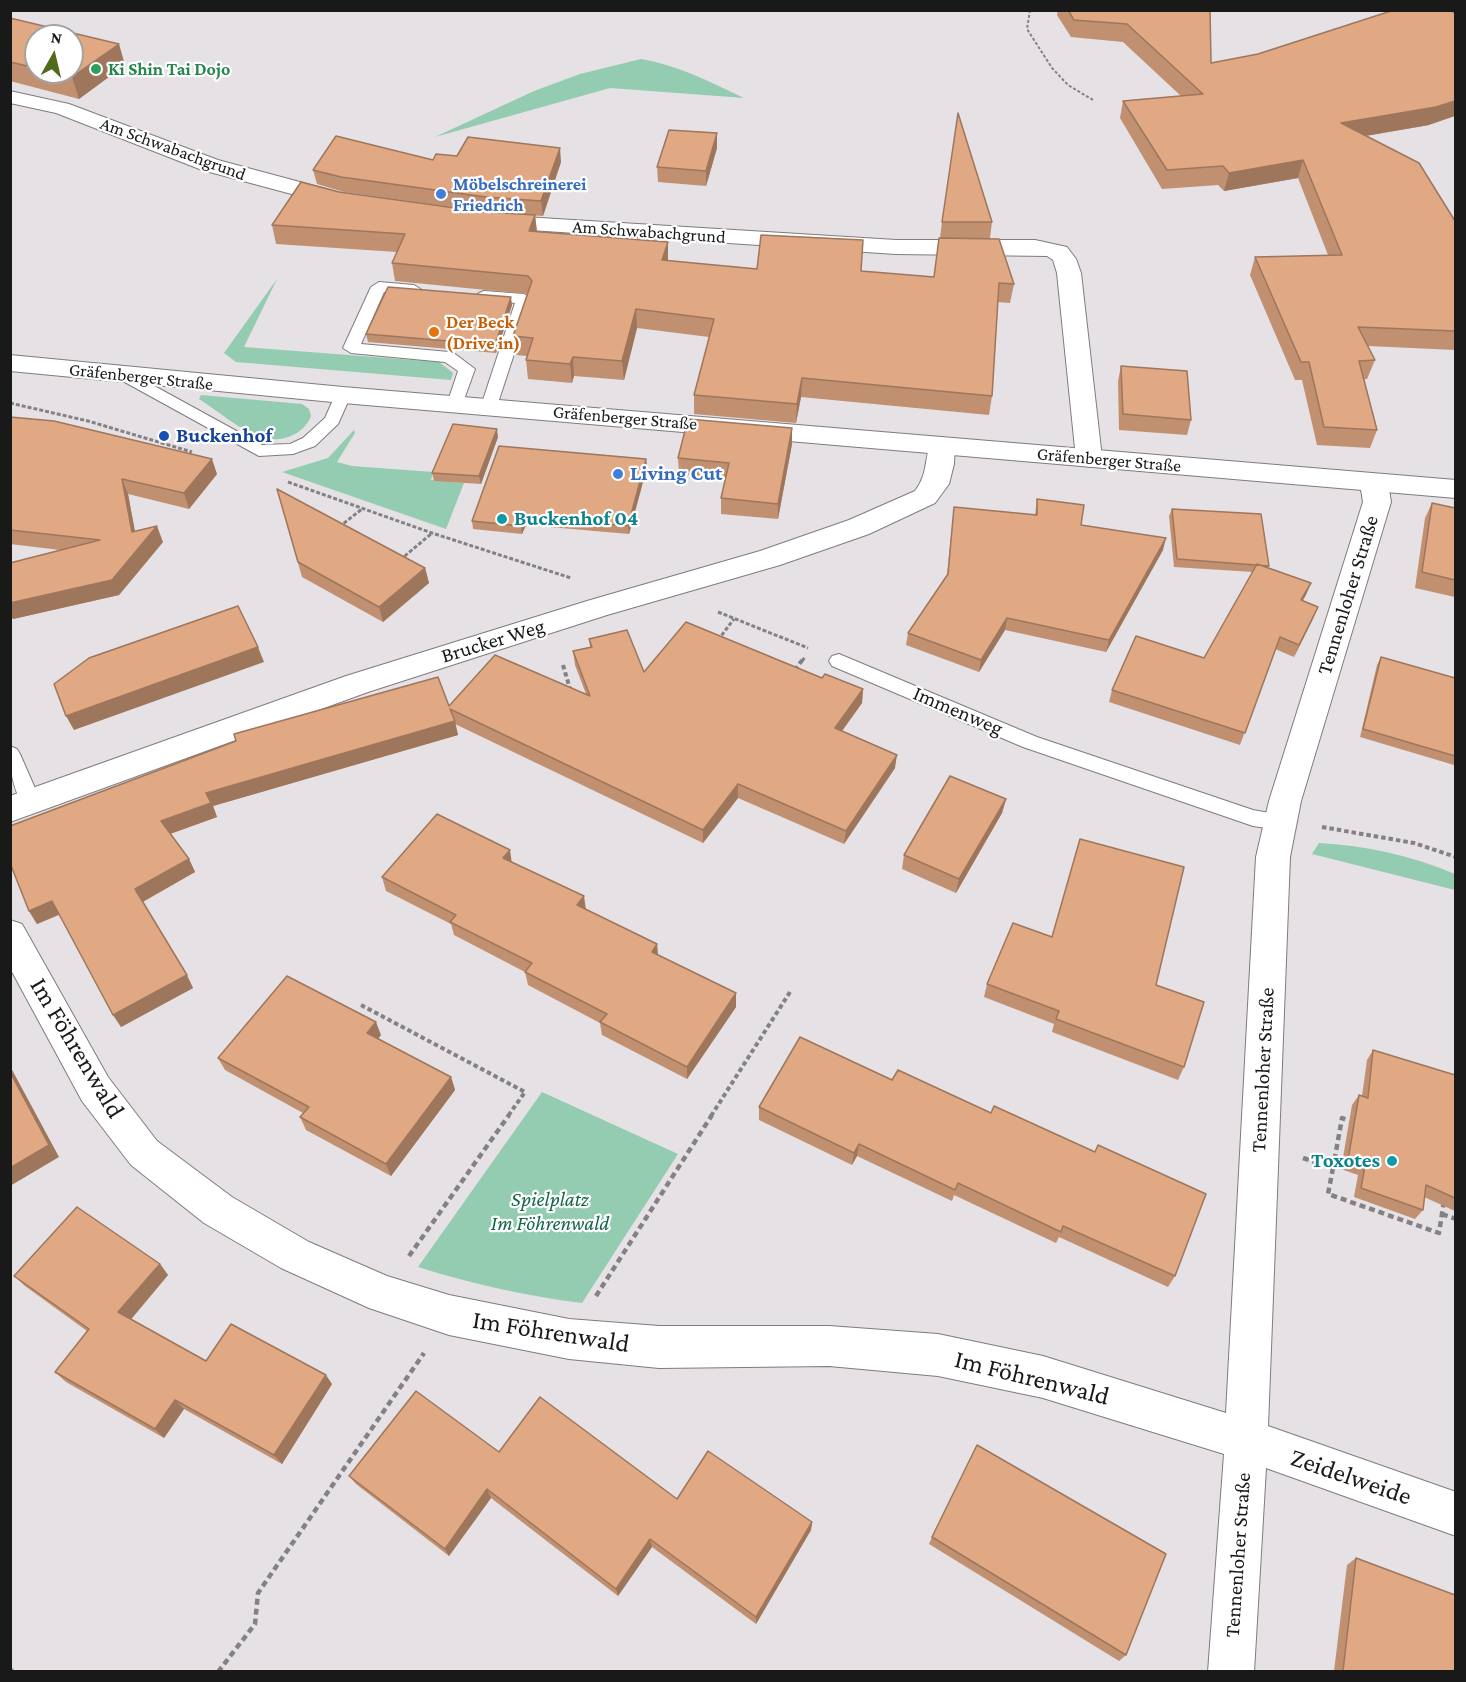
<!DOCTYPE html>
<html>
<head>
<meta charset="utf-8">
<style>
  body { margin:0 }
  #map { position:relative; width:1466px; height:1682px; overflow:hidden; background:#e5e1e5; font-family:"Crimson Pro",serif }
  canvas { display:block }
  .frame { position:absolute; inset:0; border:12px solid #1a191a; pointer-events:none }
  .north { position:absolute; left:24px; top:24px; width:60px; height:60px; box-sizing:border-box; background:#fff; border:2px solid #a3a3a3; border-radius:50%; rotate:8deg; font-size:16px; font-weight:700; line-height:24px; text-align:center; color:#1a191a }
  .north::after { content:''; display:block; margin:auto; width:21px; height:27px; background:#516a1b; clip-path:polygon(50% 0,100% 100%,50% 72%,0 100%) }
</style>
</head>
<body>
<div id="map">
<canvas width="1466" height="1682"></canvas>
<div class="frame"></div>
<div class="north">N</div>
</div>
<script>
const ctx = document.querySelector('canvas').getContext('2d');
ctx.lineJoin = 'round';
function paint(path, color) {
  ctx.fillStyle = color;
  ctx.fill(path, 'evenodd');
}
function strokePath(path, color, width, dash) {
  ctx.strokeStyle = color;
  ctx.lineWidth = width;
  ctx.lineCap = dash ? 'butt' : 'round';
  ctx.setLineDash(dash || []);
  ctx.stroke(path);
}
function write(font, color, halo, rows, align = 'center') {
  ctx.font = font + ' "Crimson Pro",serif';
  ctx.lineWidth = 4.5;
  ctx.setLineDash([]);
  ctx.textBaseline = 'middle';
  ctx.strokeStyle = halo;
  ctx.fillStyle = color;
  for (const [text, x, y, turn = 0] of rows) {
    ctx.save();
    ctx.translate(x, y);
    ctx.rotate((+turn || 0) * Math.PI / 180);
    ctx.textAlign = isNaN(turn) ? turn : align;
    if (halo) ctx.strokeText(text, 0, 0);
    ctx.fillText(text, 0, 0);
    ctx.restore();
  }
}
const green = new Path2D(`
  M641,59C678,65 710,82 744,98L610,88L435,137L534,91L580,74Z
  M277,279L244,347L439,362L453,373L451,380L236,362L224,353Z
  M201,395L302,404L309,409L311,416C304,435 280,444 260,437C243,432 215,409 199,399Z
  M354,430L355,433L337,462L352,466L433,472L431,480L464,483L446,529L282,472L328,458Z
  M1319,843C1365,845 1412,856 1455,874V890L1312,854Z
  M542,1092L678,1154L582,1303C526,1296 472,1284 418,1267Z`);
const pathFar3 = new Path2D(`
  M1030,10L1027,29L1052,68L1068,85L1093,100`);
const pathFar2 = new Path2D(`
  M10,403L88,421L192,452
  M288,482L432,533L571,578
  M339,527L362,509
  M400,560L431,534
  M718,612L808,648
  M718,640L734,619
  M802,661L805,657`);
const pathFar1 = new Path2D(`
  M563,665L570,689
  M795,670L803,659
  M1322,827L1414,843L1456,857
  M361,1005L525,1092L508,1116
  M711,1116L790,992`);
const path = new Path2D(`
  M1303,1158L1333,1168L1342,1118L1349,1121
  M1333,1168L1328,1194L1439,1233L1444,1201
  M1442,1214L1456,1219
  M409,1256L509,1115
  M596,1296L712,1115
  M218,1672L255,1624L258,1593L424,1353`);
const lane = new Path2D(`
  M379,282L414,285L422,290L414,295L384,292L361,344L449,352L455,354L475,369L461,408H449L447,404L458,371L445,362L351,353L343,348L371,287Z
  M484,291L524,294L532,299L497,406L495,410H483L481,406L515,303L479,299L476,296L479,293Z
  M127,371L262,445L290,444L303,438L325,418L337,391H349L351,395L338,424L315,446L293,454L259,456L121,380L119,376L121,372Z
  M839,654L1037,737L1253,810L1286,816L1289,822L1286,828L1279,830L1253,826L1023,747L832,666L829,661L832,656Z
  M10,746L17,749L20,754L41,802L38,808L31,810L24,808C12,785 10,772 10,746Z`);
const street = new Path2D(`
  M10,91L69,104L218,160L348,195L351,200L348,205L340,207L202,170L56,113L10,103Z
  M492,215L896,240H1035L1067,247L1076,259L1081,273L1102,458L1098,464L1089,467L1080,464L1076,458L1057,273L1053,260L1047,256L896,254L484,227L480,222L484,217Z
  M942,437L951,440L955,446L954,464L949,484L935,503L869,534L780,565L607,615L368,692L10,822V796L346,676L587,601L760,551L849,520L915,491C930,471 923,455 933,440Z
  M1374,474L1384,477L1388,483L1391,502L1301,801L1290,857L1268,1426L1456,1492V1536L1266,1468L1254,1672H1208L1224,1454L1043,1398L938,1376L829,1366L659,1368L569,1359L449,1335L369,1308L281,1268L204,1223L131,1165L82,1101L10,968V920L22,924L108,1077L157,1141L232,1197L309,1242L387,1276L449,1295L569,1319L659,1326H829L938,1334L1043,1356L1226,1413L1256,857L1269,801L1363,502L1360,483L1364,477Z`);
const secondary = new Path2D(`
  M10,355L343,387L1456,480V498L343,403L10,371Z`);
const wall = new Path2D(`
  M1058,10H1210L1211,63L1429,125L1366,136L1455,221V350L1368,346L1375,360L1367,379H1364L1377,430L1370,448L1317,445L1302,380H1295L1250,275L1255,257L1328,255L1298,178L1224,191L1218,185L1162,189L1120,118L1123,101L1181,96L1123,42L1071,37L1057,15Z
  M10,18L125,65L79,99L10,81ZM36,36L72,72H36Z
  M717,133V148L706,186L658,182L657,167Z
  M457,156L561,162L543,216L488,212L344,192L317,184L313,170L433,160Z
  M339,192L485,212L535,215L537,231L668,261L757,269L861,271L1014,284L1010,303L998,302L992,396L989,415L801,397L796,423L694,414V395L709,337L637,328L624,380L574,376L572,383L528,379L526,360L527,356L516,355L513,336L527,294L395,281L392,263L397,252L276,244L272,225Z
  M942,222H992L990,238H940Z
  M512,305L496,353L368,342L366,334Z
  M1121,366L1191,420L1187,435L1119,430L1118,381Z
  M10,417L217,474L189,509L128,494L135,532L163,542L119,595L13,619L10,614V563L60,550L10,544Z
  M498,437L481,484L434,481L432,473Z
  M792,444L778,519L721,514V498L726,478L679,474L678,458Z
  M646,459L647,467L629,534L526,525L522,534L473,529L472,521Z
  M277,489L425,568L429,583L383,622L302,577Z
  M1037,499L1081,525L1163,550L1106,652L1005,630L979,672L906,645L908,633L947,575L954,507L1035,515Z
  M1432,503L1455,508V597L1415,588L1425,518Z
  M1172,509L1269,566L1268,568L1311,583L1302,601L1318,607L1294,657L1275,649L1240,745L1109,702L1112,690L1204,658L1253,572L1174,567L1169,516Z
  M589,639L644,672L822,678L863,689L862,703L842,731L895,768L844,844L738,798L703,843L455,724L458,735L213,806L217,817L170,834L189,859L195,872L143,902L193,988L121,1027L59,915L37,924L29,911L10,863L449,706L586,694L575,665L573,651L590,647Z
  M1381,657L1455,678V763L1454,765L1360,737L1377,665Z
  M1006,799L1002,813L956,893L902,869L904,855Z
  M512,862L586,909L657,944L658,955L736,993V1007L687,1079L602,1035L600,1023L528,985L525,972L454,935L451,924L386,891L382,877Z
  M987,984L1156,985L1184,1067L1178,1080L1052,1032L1054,1024L984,997Z
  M381,1035L378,1039L451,1077L455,1090L391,1176L306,1130L300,1117L303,1113L225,1070L218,1058Z
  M800,1037L1175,1276L1168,1287L1059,1237L1056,1243L954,1195L952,1201L857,1156L852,1165L759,1120V1107Z
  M1373,1050L1455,1075V1211L1424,1197L1423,1210L1415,1219L1354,1197L1358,1175L1341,1169L1352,1105L1359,1095L1362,1096L1367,1060Z
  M160,1264L168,1275L131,1319L206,1361L332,1384L282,1464L184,1409L164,1438L66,1382L55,1372L87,1331L25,1286L14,1276Z
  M499,1452L677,1499L812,1522L811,1530L756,1624L652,1547L618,1596L491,1498L449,1556L356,1484L349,1476Z
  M932,1537L1126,1655L1119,1661L929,1544Z
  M1356,1558L1455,1671H1334L1347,1565Z`);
const shadedWall = new Path2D(`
  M119,44L125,65L79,99L72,77Z
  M1455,101V116L1429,125L1335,141L1341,123Z
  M717,133V148L706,186V171Z
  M560,148L561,162L543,216L541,201Z
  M1303,160L1298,178L1224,191L1229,173Z
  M535,215L537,234L529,231Z
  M668,242V261L662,260Z
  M511,297L512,305L496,353L495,345Z
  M636,309L637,328L624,380L622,361Z
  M573,357L574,376L572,383L570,364Z
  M802,378L801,397L796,423L797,404Z
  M792,428V444L778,519V504Z
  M497,429L498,437L481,484L479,476Z
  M212,459L217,474L189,509L184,493Z
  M646,459L647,467L629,534L628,526Z
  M122,479L128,494L138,548L132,532Z
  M524,517L526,525L522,534L521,526Z
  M157,526L163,542L119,595L13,619L10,614V603Z
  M1166,538L1163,550L1106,652L1109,640Z
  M425,568L429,583L383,622L379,607Z
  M1311,583L1306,595L1296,612L1301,600Z
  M1318,607L1313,619L1294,657L1299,645Z
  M1007,618L1005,630L979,672L981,660Z
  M258,647L264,662L74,730L66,716Z
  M863,689L862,703L834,742L835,728Z
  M455,721L458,735L213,806L217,817L167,835L161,821L206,793Z
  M897,755L895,768L844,844L846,831Z
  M738,784V798L703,843V830Z
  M1006,799L1002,813L956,893L959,879Z
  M510,850L512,864L503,858Z
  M189,859L195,872L142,902L135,889Z
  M584,896L586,910L577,905Z
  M52,901L60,914L37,924L29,911Z
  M657,944L658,958L652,952Z
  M187,975L193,988L121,1027L113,1015Z
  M736,993V1007L687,1079V1067Z
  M376,1022L381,1035L372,1046L367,1033Z
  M10,1066L59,1157L10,1186Z
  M451,1077L455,1090L391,1176L386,1164Z
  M859,1144L857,1156L852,1165L854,1153Z
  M160,1264L168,1275L128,1323L118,1312Z
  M326,1375L332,1384L282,1464L274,1455Z
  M175,1400L184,1409L164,1438L155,1429Z
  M487,1489L491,1498L449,1556L445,1549Z
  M812,1522L811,1530L756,1624V1617Z
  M650,1539L652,1547L618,1596L616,1589Z
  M10,1666L15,1671H10Z`);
const building = new Path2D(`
  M1068,10H1210L1211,63L1258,54L1394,10H1450L1455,13V101L1436,107L1341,123L1419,163L1455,221V331L1358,327L1375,360L1359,361L1377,430L1324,427L1309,362H1301L1255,257L1342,255L1303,160L1229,173L1223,166L1167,170L1123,101L1203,94L1127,24L1074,20Z
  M10,18L119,44L72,77L52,72H72V36H36V68L10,62Z
  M958,113L992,222H942Z
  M669,130L717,133L706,171L657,167Z
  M336,136L433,160L436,154L457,156L468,137L560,148L541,201L486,197L341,177L313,170Z
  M301,182L339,192L485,212L535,215L529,231L668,242L662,260L757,269L761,235L863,240L861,271L934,277L939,238L999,239L1014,284L999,283L992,396L802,378L797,404L694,395L714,319L636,309L622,361L573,357L570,364L526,360L533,338L513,336L532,281L528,276L392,263L405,234L272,225Z
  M388,287L511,297L495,345L366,334Z
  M1121,366L1187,371L1191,420L1123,414Z
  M10,417L54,421L212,459L184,493L122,479L132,532L157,526L112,580L10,603V563L100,540L10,530Z
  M688,419L792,428L778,504L721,498L729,463L678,458Z
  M453,424L497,429L479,476L432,473Z
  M499,446L646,459L628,526L524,517L521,526L472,521Z
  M277,489L425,568L379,607L298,562Z
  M1037,499L1084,505L1081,525L1166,538L1109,640L1007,618L981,660L908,633L948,574L954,507L1037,515Z
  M1432,503L1455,508V580L1422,572Z
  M1172,509L1261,514L1269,566L1177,559Z
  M1257,564L1311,583L1301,600L1318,607L1299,645L1280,637L1245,733L1112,690L1136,636L1204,658Z
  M238,606L258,647L66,716L54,684L89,658Z
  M686,622L822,678L825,674L863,689L835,728L897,755L846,831L738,784L703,830L450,709L455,721L206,793L211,803L161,821L189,859L135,889L187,975L113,1015L52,901L29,911L10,863V826L236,741L234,734L438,677L449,706L495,655L590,696L573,651L592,647L589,639L627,630L644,672Z
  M1381,657L1455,678V756L1363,729Z
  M950,776L1006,799L959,879L904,855Z
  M437,814L510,850L503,858L584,896L577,905L657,944L652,952L736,993L687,1067L600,1022L607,1014L525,972L532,963L450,922L456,915L382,877Z
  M1080,839L1184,867L1156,985L1204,1002L1184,1067L1056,1019L1059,1011L987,984L1013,923L1052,937Z
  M287,976L376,1022L367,1033L451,1077L386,1164L300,1117L309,1107L218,1058Z
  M800,1037L892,1080L898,1070L991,1113L994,1106L1095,1152L1098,1145L1206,1194L1175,1276L1063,1226L1061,1232L958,1183L955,1190L859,1144L854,1153L759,1107Z
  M1373,1050L1455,1075V1198L1426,1185L1423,1210L1361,1188L1365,1166L1348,1160L1359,1095L1368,1098Z
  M10,1072L49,1145L10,1168Z
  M77,1207L160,1264L118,1312L206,1361L231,1324L326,1375L274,1455L175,1400L155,1429L55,1372L89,1329L14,1276Z
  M416,1391L499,1452L540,1397L677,1499L708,1451L812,1522L756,1617L650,1539L616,1589L487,1489L445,1549L349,1476Z
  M977,1445L1166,1554L1126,1655L932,1537Z
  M1356,1558L1455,1595V1671H1343Z`);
const markers = [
  [96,69,6,"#2e9e5b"],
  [441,194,6,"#3f7fe0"],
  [434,332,6,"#e8710a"],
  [164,436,6,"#1a4fb4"],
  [618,474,6,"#3f7fe0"],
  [502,519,6,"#0f9aa8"],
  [1392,1161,6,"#0f9aa8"]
];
const farLeisurenames = [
  ["Ki Shin Tai Dojo",108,69]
];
const farStreetnames = [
  ["Am Schwabachgrund",173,149,20],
  ["Am Schwabachgrund",649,232,4],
  ["Gräfenberger Straße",141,377,6],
  ["Gräfenberger Straße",625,418,5],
  ["Gräfenberger Straße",1109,460,5]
];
const farShopnames = [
  ["Möbelschreinerei",453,184],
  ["Friedrich",453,205]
];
const farFoodnames = [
  ["Der Beck",446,322],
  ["(Drive in)",446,343]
];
const transitNames = [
  ["Buckenhof",176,436]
];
const shopNames = [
  ["Living Cut",630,474]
];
const cultureNames = [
  ["Buckenhof 04",514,519],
  ["Toxotes",1380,1161,"right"]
];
const streetNames = [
  ["Tennenloher Straße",1348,595,-73],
  ["Brucker Weg",493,641,-17],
  ["Immenweg",958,711,23],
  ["Tennenloher Straße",1263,1070,-87],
  ["Tennenloher Straße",1238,1555,-86]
];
const parkNames = [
  ["Spielplatz",550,1200],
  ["Im Föhrenwald",550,1224]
];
const nearStreetnames = [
  ["Im Föhrenwald",77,1048,59],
  ["Im Föhrenwald",551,1332,9],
  ["Im Föhrenwald",1032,1378,14],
  ["Zeidelweide",1351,1477,19]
];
paint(green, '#94ccb1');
strokePath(lane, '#7f7b7f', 2);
strokePath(street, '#7f7b7f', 2);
strokePath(secondary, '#7f7b7f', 2);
strokePath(pathFar3, '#848184', 2, [3, 2]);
strokePath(pathFar2, '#848184', 3, [4, 2]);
strokePath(pathFar1, '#848184', 4, [4.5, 3]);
strokePath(path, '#848184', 4.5, [6, 4]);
paint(lane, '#fff');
paint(street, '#fff');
paint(secondary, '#fff');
paint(wall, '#c19071');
paint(shadedWall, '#9d765c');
paint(building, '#e0a883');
strokePath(building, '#9d765c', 1.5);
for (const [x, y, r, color] of markers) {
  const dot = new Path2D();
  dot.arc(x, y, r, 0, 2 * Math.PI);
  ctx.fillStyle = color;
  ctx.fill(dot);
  strokePath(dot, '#fff', 2);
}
write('bold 18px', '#27864d', '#fff', farLeisurenames, 'left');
write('18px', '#1a191a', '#fff', farStreetnames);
write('bold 18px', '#366cbe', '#fff', farShopnames, 'left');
write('bold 18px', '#c56008', '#fff', farFoodnames, 'left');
write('bold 21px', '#164399', '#fff', transitNames, 'left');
write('bold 21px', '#366cbe', '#fff', shopNames, 'left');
write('bold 21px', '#0d838f', '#fff', cultureNames, 'left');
write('21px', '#1a191a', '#fff', streetNames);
write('italic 21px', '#14674a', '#fff', parkNames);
write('26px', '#1a191a', '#fff', nearStreetnames);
</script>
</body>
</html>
